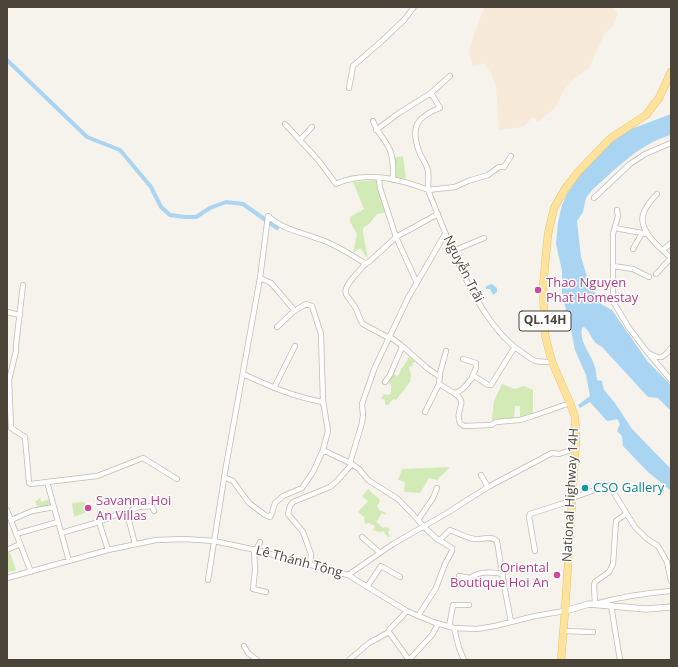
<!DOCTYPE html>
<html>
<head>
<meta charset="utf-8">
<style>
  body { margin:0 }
  #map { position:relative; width:678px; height:667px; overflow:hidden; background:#f6f3ec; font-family:"Open Sans",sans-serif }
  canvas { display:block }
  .frame { position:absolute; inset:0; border:8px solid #4b4439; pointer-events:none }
</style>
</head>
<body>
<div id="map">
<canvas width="678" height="667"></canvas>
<div class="frame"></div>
</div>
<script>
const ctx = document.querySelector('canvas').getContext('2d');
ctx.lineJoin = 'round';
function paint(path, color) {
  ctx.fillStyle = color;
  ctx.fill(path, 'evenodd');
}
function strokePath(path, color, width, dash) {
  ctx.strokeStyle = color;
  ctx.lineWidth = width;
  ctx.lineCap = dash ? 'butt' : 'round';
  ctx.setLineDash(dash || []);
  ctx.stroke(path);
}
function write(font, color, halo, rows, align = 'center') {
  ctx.font = font + ' "Open Sans",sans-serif';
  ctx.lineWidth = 3;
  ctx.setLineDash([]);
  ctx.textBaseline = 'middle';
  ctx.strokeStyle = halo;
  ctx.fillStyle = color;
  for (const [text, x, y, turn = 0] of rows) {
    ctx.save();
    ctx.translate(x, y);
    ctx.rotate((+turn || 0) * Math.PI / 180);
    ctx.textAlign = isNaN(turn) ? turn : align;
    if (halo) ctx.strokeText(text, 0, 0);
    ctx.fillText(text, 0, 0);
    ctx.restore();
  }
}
const commercial = new Path2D(`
  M484,7H613L618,14L612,27L605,33L589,68L573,80L564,90L554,109L538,122L533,117L523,127L499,130L496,87L491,74L484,63L473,66L469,50Z`);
const green = new Path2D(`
  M403,156L406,178L395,179L393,158Z
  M378,180L389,212L377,214L370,223L363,228V233L368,259L360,248L353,253L357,234L350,222V217L364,209L353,182Z
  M409,357L415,361L411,367L409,366L411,376L410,382L396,400L393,399L388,405H385V400L381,398L384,394L388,395L391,393V385L387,380L393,368L396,370L394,374L397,376L400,373L401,368L403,367Z
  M502,384L515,389L524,386L533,390V416L520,420V406H515L514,420L491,425L494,401Z
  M450,467L437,480L429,478L420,493L404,492L405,482L398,480L402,469Z
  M368,489L380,500L379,504L377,505L379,510L386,513L385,515L382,513L377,521L373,518L383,528L386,527L390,529L388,532L390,537H388L383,531L380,532L373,530L375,526L369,523L365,524L364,519L365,518L358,512L368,501L362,496Z
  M40,498L41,502L51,499L54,508L39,510L35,502Z
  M82,502L85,503L87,512L74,517L72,503Z
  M10,553L16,570L7,572V554Z`);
const water = new Path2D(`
  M671,114V135C639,144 616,169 592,190L586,198L583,212L577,221L581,257L588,280L601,304L612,310L648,362L671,385V411L658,398L648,397L602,347C590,341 592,333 584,327L582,328C579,341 590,353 594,364C596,369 596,374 597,380L602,381L604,390L615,403L632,429L671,469V491L648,472L623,446L622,436L617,431L620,424L617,419L608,421L606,420L590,402L580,408L578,405L590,396L586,375L575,350L570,325L562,295V271L556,244L558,222L562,205L567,194L579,176L612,142L631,129Z
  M492,284L497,288V292L493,295L490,289H486V286Z`);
const canal = new Path2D(`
  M7,60L87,137L120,150L151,187L161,207L170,215L185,217H196L210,208L226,202L243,204L277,228`);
const minor = new Path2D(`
  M450,76L431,93L440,108C415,117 410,129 420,154C423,160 427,165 428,171C429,177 428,184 428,190L455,187L468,181L488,175L499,167H504L511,156
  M349,88L353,66L383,40L404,20L414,7
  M373,121C377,132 384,138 389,148C394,157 393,170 393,180
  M285,124L319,161L336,184C364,171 400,179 428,190C448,239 477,324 523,353C527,356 532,360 536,361C541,362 547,362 552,362
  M376,130L399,113L431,93
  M300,140L312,127
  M379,179L380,188L396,237L417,283
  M657,194C652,199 647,205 644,212C636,229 660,248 671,258
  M594,198L630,164L645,154L671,143
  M617,210L618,216L613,234V294L614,303L629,328L648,353L657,357H662L667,353L671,348
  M615,228L647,234
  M633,249L642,233
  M663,250L671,243
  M453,251L484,238
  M613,266L633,269L649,277
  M656,274L671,258
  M260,278L271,283L295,311
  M23,285L16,345V351L9,380L11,428L25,437L29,483L31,484L47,482L69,561
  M7,312L20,315
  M390,337L401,345L427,368L440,377
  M389,338L363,324C359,319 358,312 355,307C352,302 348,298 346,294C342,286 361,270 366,263L369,262L396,237L438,214
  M649,354L671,380
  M463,359L476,363V368L472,377
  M243,374C269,386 294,397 323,402
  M385,382L390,375L402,347
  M439,384L454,393C464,391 467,383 474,376L488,385H491L514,348
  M274,388L295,346
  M454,393C465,401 461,403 459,413C458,416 459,420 460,423L464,426L491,425L496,422L520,420L533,416L570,403
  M425,412L439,384L440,373L446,351
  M323,450L352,464L359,469L368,480L398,499L418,520L423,526L438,540L441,539L450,530C458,533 467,538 475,539C483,540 491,535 497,541L504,585L511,622
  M350,463L362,423L363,415L362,404L375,367L408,298L445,234
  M481,475L488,487
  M224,477L233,481L249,503L265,515L270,517L272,513L275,503L283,496L302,488L313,472L323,450L328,431L323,401L321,334L312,306L306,304L293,312L277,327
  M47,482L97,476L143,458L177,479
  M572,498L609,485L635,527L647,539L658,546L667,562L671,581
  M7,510L31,572
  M127,513L135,544
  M626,514L616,521L613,564L609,572L595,582L594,585L595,604C620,597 646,593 671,591
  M11,520L32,511L54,507
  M418,520L433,498L437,488
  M99,522L108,550
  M61,533L99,522L118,514L127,513L138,507L152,506L154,511
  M16,534L58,522
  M362,537L380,553
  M254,549L255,570L253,589L266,592
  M7,550L20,544
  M256,550L260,542
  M535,551L529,517L530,514L561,504L571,502
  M310,565L311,554L303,532L288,514L290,506L293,502L330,487L337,481L352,464
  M348,575L393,544L447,513L488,487L552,453L559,454L576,448
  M459,576L470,578C480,571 491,572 503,574
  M7,578L108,550L156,540L185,539L214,541L256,550L348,575L407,611L433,622L454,628L477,629L495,626L535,616L565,611
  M208,580L226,466L260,278L268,216C283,230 304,233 322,240C338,246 352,255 366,264
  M367,587L381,566L400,577
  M611,605L620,660
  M407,611L389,630V632L409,660
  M418,616L436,588L445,564L452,551V548L439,540
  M449,627L453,605H469
  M454,628L459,648L464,660
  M563,631L593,632
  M244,646L248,653L257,660
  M349,660L369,643L389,632
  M409,660L432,635L438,624`);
const tertiary = new Path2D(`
  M565,611L589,604L646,609L671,607`);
const primary = new Path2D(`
  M561,660L565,611L576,439L575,417L570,403L552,362L545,335L543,288L545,265L548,234L554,208L565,189L578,172L602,147L611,138L646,115L659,98L671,72`);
const markers = [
  [538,290,4,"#d1479c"],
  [585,488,4,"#0f9aa8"],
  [88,508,4,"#d1479c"],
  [557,575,4,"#d1479c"]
];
const shields = [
  [545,321,52]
];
const shieldNames = [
  ["QL.14H",545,321]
];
const streetNames = [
  ["Nguyễn Trãi",463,269,63],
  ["National Highway 14H",571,495,-87],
  ["Lê Thánh Tông",299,562,15]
];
const hotelNames = [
  ["Thao Nguyen",546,283],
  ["Phat Homestay",546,298],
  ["Savanna Hoi",96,501],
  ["An Villas",96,516],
  ["Oriental",549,568,"right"],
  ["Boutique Hoi An",549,583,"right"]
];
const cultureNames = [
  ["CSO Gallery",593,488]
];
paint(commercial, '#f7ead8');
paint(green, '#d2eab5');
paint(water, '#a9d4f2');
strokePath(canal, '#a9d4f2', 4);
strokePath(minor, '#c2bbae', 6);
strokePath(tertiary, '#c2bbae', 7);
strokePath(primary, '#e6c16a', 8);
strokePath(minor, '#fff', 4.5);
strokePath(tertiary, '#fff', 5.5);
strokePath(primary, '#ffe39c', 7);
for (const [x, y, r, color] of markers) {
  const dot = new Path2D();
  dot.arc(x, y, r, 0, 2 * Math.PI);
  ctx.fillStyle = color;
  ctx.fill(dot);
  strokePath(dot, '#fff', 1.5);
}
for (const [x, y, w] of shields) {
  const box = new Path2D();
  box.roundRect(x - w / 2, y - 10, w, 20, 3);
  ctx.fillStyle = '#fff';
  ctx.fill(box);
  strokePath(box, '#4b4439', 1);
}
write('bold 12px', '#4b4439', null, shieldNames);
write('13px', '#4b4439', '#fff', streetNames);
write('13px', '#b23c85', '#fff', hotelNames, 'left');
write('13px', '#0d838f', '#fff', cultureNames, 'left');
</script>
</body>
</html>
